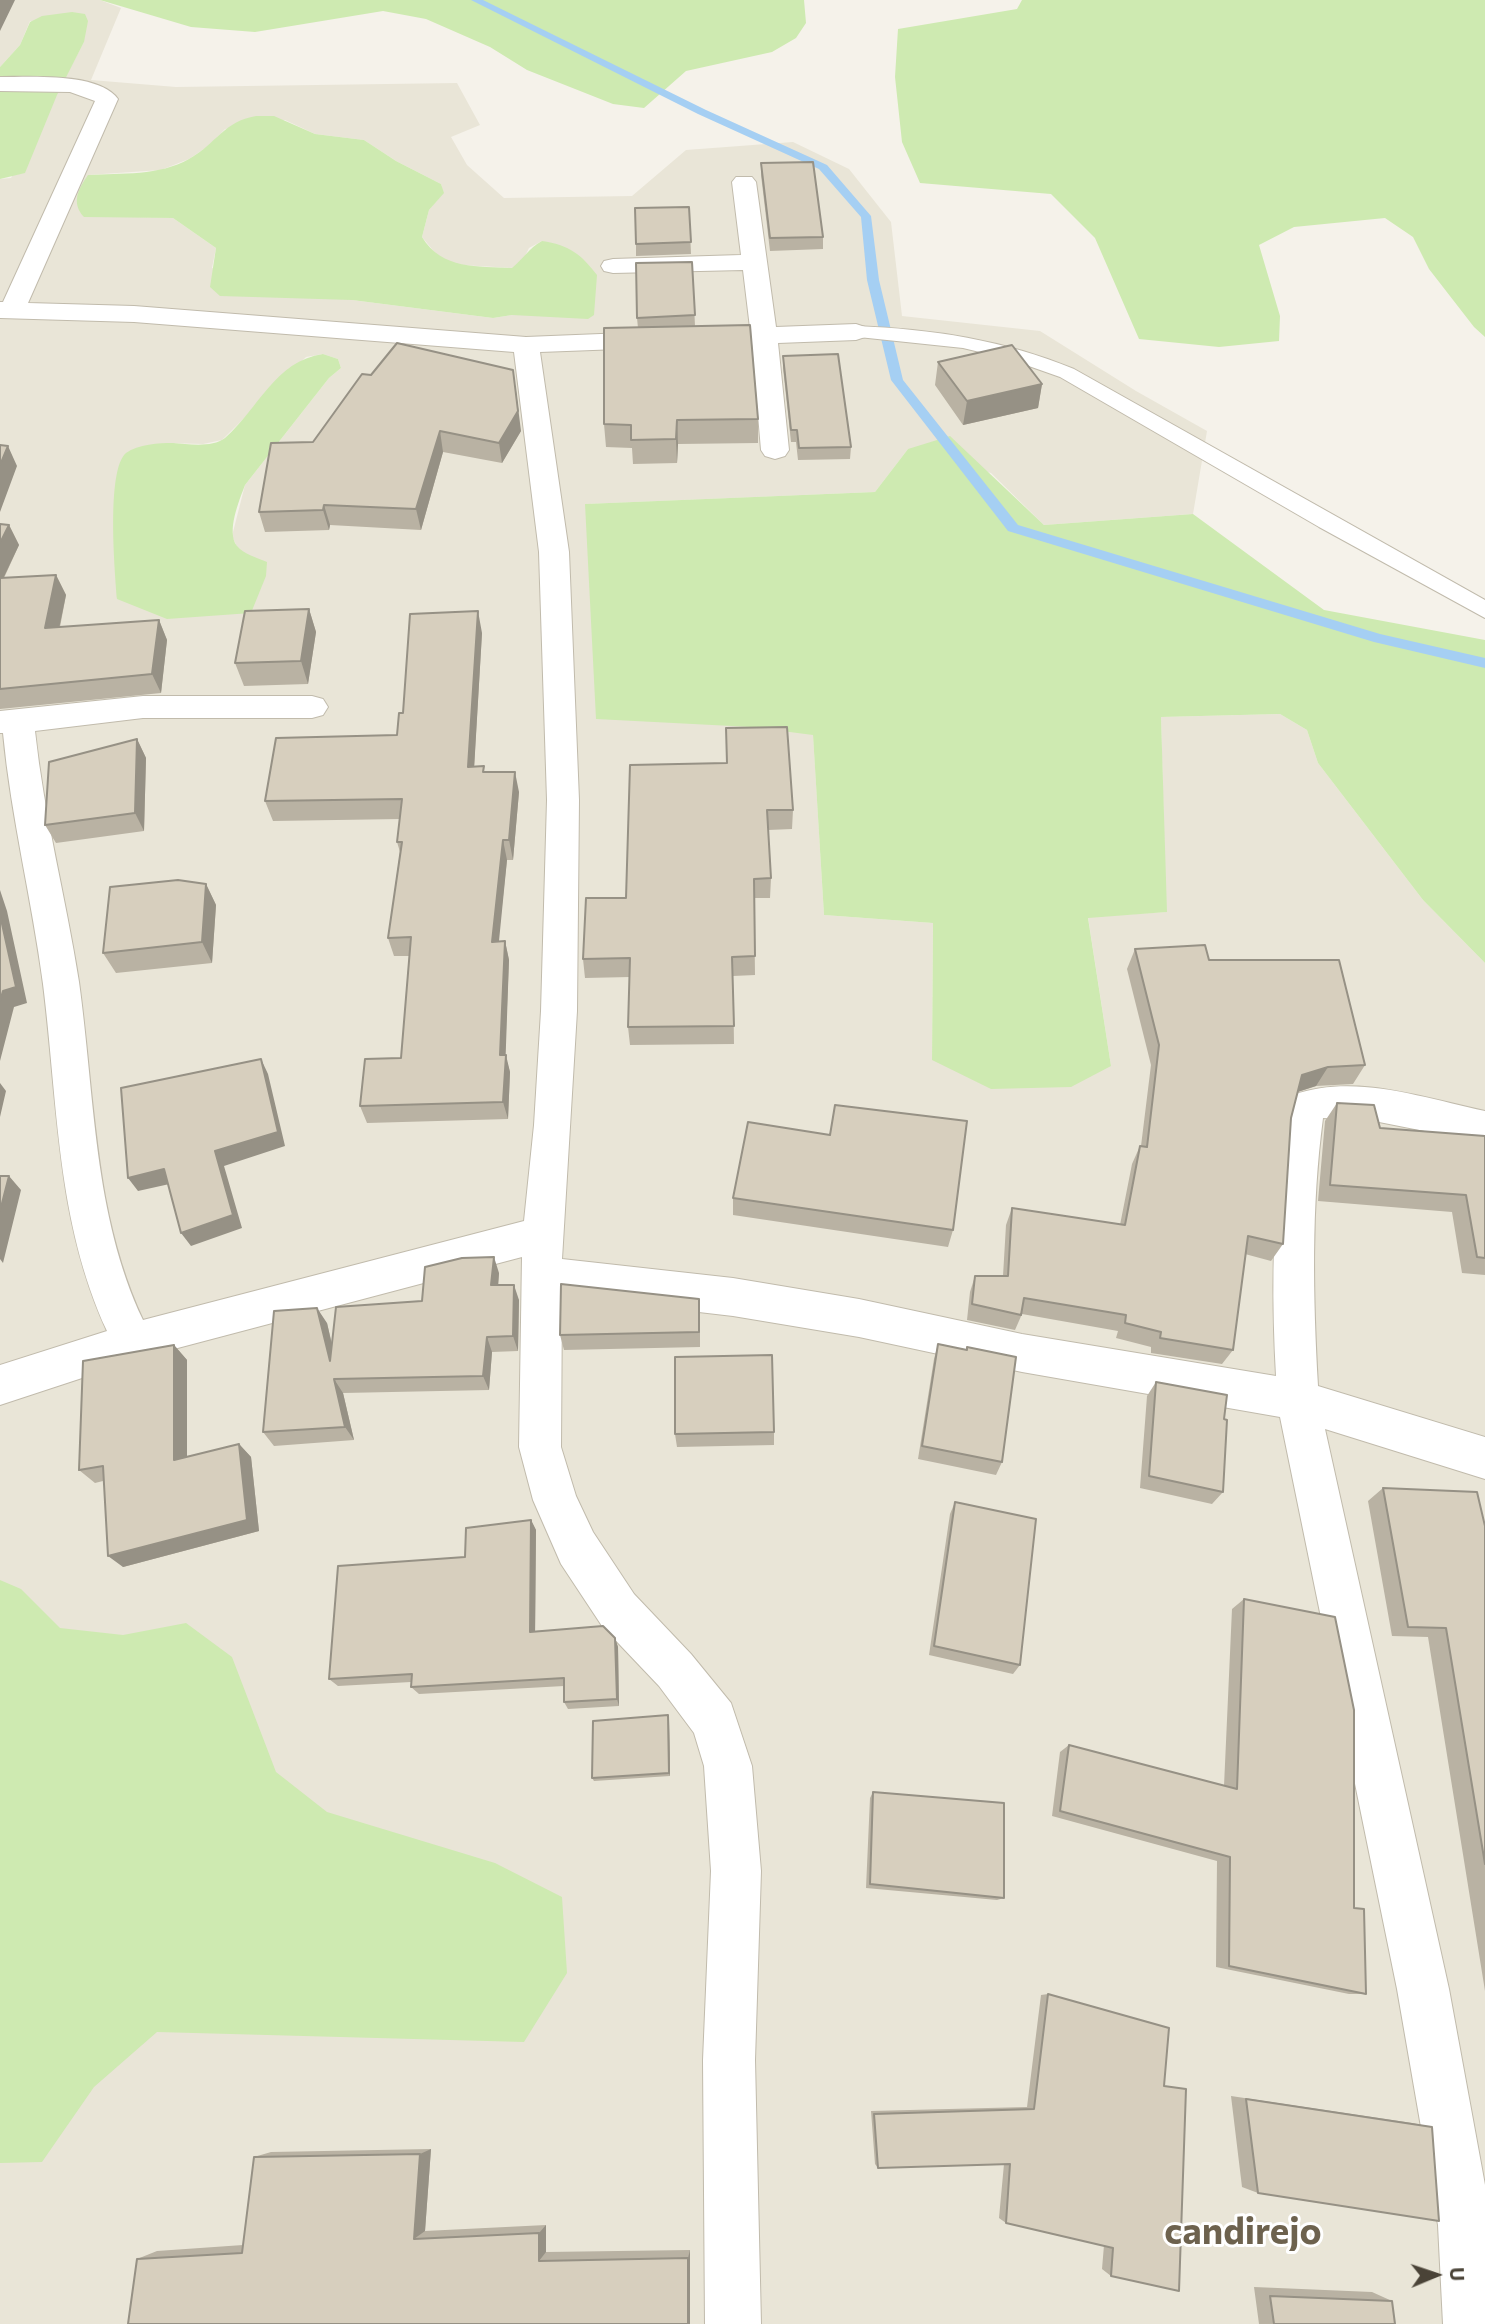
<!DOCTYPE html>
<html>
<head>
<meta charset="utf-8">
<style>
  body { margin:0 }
  #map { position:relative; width:1485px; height:2324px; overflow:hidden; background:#f5f2ea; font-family:Commissioner,sans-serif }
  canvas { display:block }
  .north { position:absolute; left:1401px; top:2240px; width:70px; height:70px; -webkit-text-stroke:5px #fff; paint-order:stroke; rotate:88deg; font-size:19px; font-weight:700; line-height:28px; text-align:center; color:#4a4337 }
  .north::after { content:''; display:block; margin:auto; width:24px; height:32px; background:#4a4337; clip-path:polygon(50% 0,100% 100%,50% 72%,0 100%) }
</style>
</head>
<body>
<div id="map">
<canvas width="1485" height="2324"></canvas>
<div class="north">U</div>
</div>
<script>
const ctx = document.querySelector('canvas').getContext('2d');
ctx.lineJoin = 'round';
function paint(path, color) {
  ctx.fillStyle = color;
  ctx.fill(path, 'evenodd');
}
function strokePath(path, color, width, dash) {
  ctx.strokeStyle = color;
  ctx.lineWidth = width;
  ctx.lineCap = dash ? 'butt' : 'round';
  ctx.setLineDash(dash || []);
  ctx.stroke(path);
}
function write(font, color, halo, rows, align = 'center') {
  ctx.font = font + ' Commissioner,sans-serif';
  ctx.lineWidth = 6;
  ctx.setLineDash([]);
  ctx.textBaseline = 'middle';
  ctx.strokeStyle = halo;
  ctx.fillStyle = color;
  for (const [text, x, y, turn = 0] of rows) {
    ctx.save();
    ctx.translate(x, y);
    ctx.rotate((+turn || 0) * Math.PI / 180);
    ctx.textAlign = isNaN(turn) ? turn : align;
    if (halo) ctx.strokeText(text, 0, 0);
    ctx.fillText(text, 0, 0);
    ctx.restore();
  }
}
const residential = new Path2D(`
  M0,0H100L121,8L91,80L176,87L457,83L480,125L451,137L467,165L504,198L632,196L686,150L793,142L849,169L891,222L902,316L1040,331L1136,391L1207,431L1193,514L1044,525L991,473L908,449L875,492L586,504L751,727L813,734L824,915L933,923L932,1060L1111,1066L1088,917L1166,912L1161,717L1280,714L1307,730L1318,763L1423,900L1485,963V2324H0V179L11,178L84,42L30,21L20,45L0,67ZM285,120L315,134L364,140L396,161L441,184L443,193L429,210L422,237L436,254L447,261L461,265L513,268L524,258L529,248L542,241L512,315L493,318L352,300L212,268L216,248L173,218L138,217L88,175L161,170L189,159L210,145L225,129ZM323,354L338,359L341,368L329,378L245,485L232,536L238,549L166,443L203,444L222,440L306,357Z`);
const green = new Path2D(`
  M100,0H804L806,23L796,38L772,52L686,71L644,108L613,104L527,70L490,47L426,19L383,11L255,32L191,27Z
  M1022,0H1485V337L1474,327L1429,269L1413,237L1385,218L1294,227L1259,245L1280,316L1279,341L1219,347L1139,339L1095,238L1051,194L920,183L902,142L895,77L898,29L1017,9Z
  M72,12L85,14L88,21L84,42L57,95L25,173L0,179V67L20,45L30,22L42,16Z
  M256,116H274L315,134L364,140L396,161L441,184L444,193L429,210L422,237C442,270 478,266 512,268C524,258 529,248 542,241C569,245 581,254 597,275L594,315L588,319L512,315L493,318L352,300L220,296L210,287L216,248L173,218L84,217C71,203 78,189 88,175C122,173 159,176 189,159C216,144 224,121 256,116Z
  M323,354L338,359L341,368L329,378L245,485C239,501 226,532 237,546C243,554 258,558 267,562L266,576L251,613L167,619L117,599C115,572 106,470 126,453C138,444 159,443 173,443C188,444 212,448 225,438C259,408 275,361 323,354Z
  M950,436L1044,525L1193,514L1324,610L1485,640V963L1423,900L1318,763L1307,730L1280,714L1161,717L1167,912L1088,918L1111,1066L1071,1087L991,1089L932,1060L933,923L824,915L813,735L751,727L596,719L585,504L875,492L908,449Z
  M0,1580L21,1589L60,1628L123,1635L186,1623L232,1657L276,1772L327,1812L495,1863L562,1897L567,1973L524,2042L157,2032L94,2087L42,2162L0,2163Z`);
const stream = new Path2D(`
  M471,0H483L706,110L827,165L871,216L879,280L903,380L1018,525L1380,634L1485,658V668L1374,642L1008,531L891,380L867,280L861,217L819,169L698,114Z`);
const lane = new Path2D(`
  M856,326C932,329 1004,340 1074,369L1485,600V618L1319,527L1060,377L1009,359L963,348L849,336L846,332L849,328Z`);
const street = new Path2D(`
  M0,77C30,77 99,72 118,99L28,303L134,306L526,337L750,328L743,270L613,273L604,271L601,266L604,261L613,259L741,255L732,182L736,177H752L756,182L776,327L856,324L865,327L869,332L865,337L856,340L778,343L789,450L785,456L775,459L765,456L761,450L752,344L540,352L569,552L579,800L577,1011L562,1259L733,1278L859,1299L1022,1334L1276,1376C1272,1305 1272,1233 1280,1163C1282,1140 1283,1115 1293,1095C1355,1073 1423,1098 1485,1111V1143L1369,1120L1323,1118C1311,1207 1313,1297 1318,1386L1485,1437V1479L1325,1429L1449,1989L1485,2185V2324H1443L1438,2225L1397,1989L1280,1417L1022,1372L859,1337L733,1316L562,1296L561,1447L576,1496L593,1532L634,1594L691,1654L731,1703L752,1766L761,1871L755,2060L761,2324H705L703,2060L711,1871L704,1766L694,1733L659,1686L602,1626L561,1564L533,1500L519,1447L522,1257L155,1354L0,1405V1365L107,1331C56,1221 58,1102 43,984C32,900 11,818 3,733H0V711L143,696H312L323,699L328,707L323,715L312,718H143L35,731C44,816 66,898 79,982C95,1096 93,1214 143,1320L524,1221L534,1125L541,1011L547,800L539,552L514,352L134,322L0,318V302H3L95,101L70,92L0,91Z`);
const wall = new Path2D(`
  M761,163L823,237V249L770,251L761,175Z
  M689,207L691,254L636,256V244Z
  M692,262L695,326L758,419V443L678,444L677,463L633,464L632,448L606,447L604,424L638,328L637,318Z
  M783,356L851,447L850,459L798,460L796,442H791L783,368Z
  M938,362L1042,384L1038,408L963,425L935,385Z
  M362,374L521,431L502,463L443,452L421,530L330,525L329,530L265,532L259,512L313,442Z
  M0,524L9,525L19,545L4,578L56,575L66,595L60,627L159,620L167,640L161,693L0,709Z
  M309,609L316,632L308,684L244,686L235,663Z
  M482,633L474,767L485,772L519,792L513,860H507L498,942L505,941L509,960L505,1055L510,1072L508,1119L367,1123L360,1106L401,1058L409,956H394L388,938L400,852L397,842L400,819L273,821L265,801L397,735L403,713Z
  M726,728L793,810L792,829L768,830L771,878L770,898H754L755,975L733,976L734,1044L630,1045L628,1027L630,977L585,978L583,959L626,898L727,763Z
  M137,739L146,758L144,831L56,843L45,825Z
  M206,884L216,905L212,963L116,973L103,953Z
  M1135,949L1209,960L1365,1065L1353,1084L1316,1086L1298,1092L1291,1118L1283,1244L1271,1261L1245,1254L1233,1350L1222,1364L1151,1353V1347L1116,1338L1118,1331L1022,1314L1015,1330L967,1320L970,1292L975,1276H1003L1006,1225L1012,1208L1120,1225L1132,1164L1140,1146H1141L1151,1065L1127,969Z
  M1337,1103L1380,1128L1485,1136V1275L1462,1273L1452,1212L1318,1201L1325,1121Z
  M733,1198L953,1230L948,1247L733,1215Z
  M499,1273L498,1285L519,1300L518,1351L492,1352L489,1390L343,1393L354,1440L274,1446L263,1432L327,1323L332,1344L422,1301Z
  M700,1315V1347L564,1350L560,1335Z
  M938,1344L966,1350L967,1347L1002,1462L996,1475L918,1459L934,1359Z
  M174,1345L187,1360V1457L239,1444L251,1457L259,1531L123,1567L103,1481L95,1483L79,1470Z
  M1156,1382L1224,1419L1223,1492L1212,1504L1140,1488L1147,1396Z
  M774,1432V1445L677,1447L675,1434Z
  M1383,1488L1485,1526V1991L1428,1637L1392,1636L1368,1501Z
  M955,1502L1020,1665L1013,1674L929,1655L950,1514Z
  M531,1520L536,1530L535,1631L615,1638L618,1647L619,1706L568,1709L564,1702V1686L419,1694L411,1687V1682L338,1686L329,1679Z
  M1244,1599L1354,1908L1366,1994H1349L1216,1967L1217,1861L1052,1816L1060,1752L1069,1745L1224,1786L1232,1609Z
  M669,1719L670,1776L594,1781L592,1778Z
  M873,1792L1004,1898L997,1900L866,1888L870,1798Z
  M1048,1994L1169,2028L1111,2276L1102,2269L1104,2245L1006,2223L999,2218L1004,2164L878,2168L875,2164L871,2111L1027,2107L1041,1995Z
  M1231,2096L1412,2123L1432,2127L1258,2193L1242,2187Z
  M431,2149L425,2231L546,2225V2252L690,2250V2324H128L137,2259L157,2251L243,2245L254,2157L271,2152Z
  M1254,2287L1372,2292L1392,2301L1395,2324H1259Z`);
const shadedWall = new Path2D(`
  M0,0H15L0,31Z
  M1042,384L1038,408L963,425L967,401Z
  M516,391L521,431L502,463L499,443Z
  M677,420L678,444L677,463L676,439Z
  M440,431L443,452L421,530L416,509Z
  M8,446L17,466L0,512V465Z
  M324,505L330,525L329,530L323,510Z
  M9,525L19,545L0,585V543Z
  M56,575L66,595L55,648L45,628Z
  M309,609L316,632L308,684L301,661Z
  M478,611L482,633L473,787L468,767Z
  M159,620L167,640L161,693L152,674Z
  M137,739L146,758L144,831L135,813Z
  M515,772L519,792L513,860L509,840Z
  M503,840L507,860L497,961L492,942Z
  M206,884L216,905L212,963L202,942Z
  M0,890L7,911L27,1003L14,1007L0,1061Z
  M505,941L509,960L505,1073L500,1055Z
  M506,1055L510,1072L508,1119L503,1102Z
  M261,1059L268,1074L285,1146L224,1166L242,1228L191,1246L181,1233L215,1151Z
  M1328,1067L1316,1086L1291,1094L1302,1075Z
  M0,1083L6,1091L0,1117Z
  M164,1169L174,1183L138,1191L128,1178Z
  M9,1176L21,1190L3,1263L0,1259V1211Z
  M494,1257L499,1273L497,1301L491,1285Z
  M514,1285L519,1300L518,1351L513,1336Z
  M317,1308L327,1323L339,1376L330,1361Z
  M487,1337L492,1352L489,1390L483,1376Z
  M174,1345L187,1360V1473L174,1460Z
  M334,1379L343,1393L354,1440L345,1427Z
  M239,1444L251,1457L259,1531L123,1567L108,1556Z
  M531,1520L536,1530L535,1640L530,1632Z
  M615,1638L618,1647L619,1706L617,1699Z
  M668,1715L669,1719L670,1776L669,1773Z
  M431,2149L425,2231L414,2239L420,2154Z
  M546,2225V2252L539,2261V2233Z
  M690,2250V2324H688V2258Z`);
const building = new Path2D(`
  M813,162L823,237L770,238L761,163Z
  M689,207L691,242L636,244L635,208Z
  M692,262L695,315L637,318L636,263Z
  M750,325L758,419L677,420L676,439L631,440V425L604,424V328Z
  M397,343L513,370L518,411L499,443L440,431L416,509L324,505L323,510L259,512L271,443L313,442L362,374L371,375Z
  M1012,345L1042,384L967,401L938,362Z
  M838,354L851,447L799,448L797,430H791L783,356Z
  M0,445L8,446L0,465Z
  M0,524L9,525L0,543Z
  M56,575L45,628L159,620L152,674L0,689V578Z
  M309,609L301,661L235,663L245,611Z
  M478,611L468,767L484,766L483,772H515L509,840H503L492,942L505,941L500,1055H506L503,1102L360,1106L365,1059L401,1058L411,937L388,938L402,842H397L402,799L265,801L276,738L397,735L399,713H403L410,614Z
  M787,727L793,810H767L771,878L754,879L755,956L732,957L734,1026L628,1027L630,958L583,959L586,898H626L630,765L727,763L726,728Z
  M137,739L135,813L45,825L49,762Z
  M178,880L206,884L202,942L103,953L110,887Z
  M0,915L16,987L3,991L0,1001Z
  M1205,945L1209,960H1339L1365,1065L1328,1067L1302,1075L1291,1118L1283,1244L1248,1236L1233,1350L1160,1338L1161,1332L1125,1323L1126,1315L1024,1298L1021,1315L972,1304L975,1276H1008L1012,1208L1125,1225L1140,1146L1147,1147L1159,1045L1135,949Z
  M261,1059L278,1132L215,1151L233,1215L181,1233L164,1169L128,1178L121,1088Z
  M1337,1103L1374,1105L1380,1128L1485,1136V1258L1477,1257L1466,1195L1330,1185Z
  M835,1105L967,1121L953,1230L733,1198L748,1122L830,1135Z
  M0,1176H9L0,1211Z
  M494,1257L491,1285H514L513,1336L487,1337L483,1376L334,1379L345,1427L263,1432L274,1311L317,1308L330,1361L336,1307L422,1301L425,1267L462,1258Z
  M561,1284L699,1299V1332L560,1335Z
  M938,1344L967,1350V1347L1016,1357L1002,1462L922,1446Z
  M174,1345V1460L239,1444L247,1520L108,1556L103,1466L79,1470L83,1361Z
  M772,1355L774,1432L675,1434V1357Z
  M1156,1382L1227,1395L1224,1419L1227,1420L1223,1492L1149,1476Z
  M1383,1488L1477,1492L1485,1526V1864L1446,1628L1408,1627Z
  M955,1502L1036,1519L1020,1665L934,1646Z
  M531,1520L530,1632L603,1626L615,1638L617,1699L564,1702V1678L411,1687L412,1674L329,1679L338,1566L465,1557L466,1528Z
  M1244,1599L1335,1617L1354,1710V1908L1364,1909L1366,1994L1229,1966L1230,1857L1060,1811L1069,1745L1237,1789Z
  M668,1715L669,1773L592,1778L593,1721Z
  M873,1792L1004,1803V1898L870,1884Z
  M1048,1994L1169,2028L1164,2086L1186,2089L1179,2291L1111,2276L1113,2248L1006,2223L1010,2164L878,2168L874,2114L1034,2109Z
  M1246,2099L1432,2127L1439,2221L1258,2193Z
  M420,2154L414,2239L539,2233V2261L688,2258V2324H128L137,2259L242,2253L254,2157Z
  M1270,2296L1392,2301L1395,2324H1274Z`);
const nearQuarternames = [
  ["candirejo",1243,2232]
];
paint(residential, '#e9e5d7');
paint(green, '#ceeab1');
paint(stream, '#a5cff3');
strokePath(lane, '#c1bbac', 2);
strokePath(street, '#c1bbac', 2);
paint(lane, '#fff');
paint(street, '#fff');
paint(wall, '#b9b2a3');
paint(shadedWall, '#969185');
paint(building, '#d7cfbe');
strokePath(building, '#969185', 2);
write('bold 37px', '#6d624e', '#fff', nearQuarternames);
</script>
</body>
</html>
